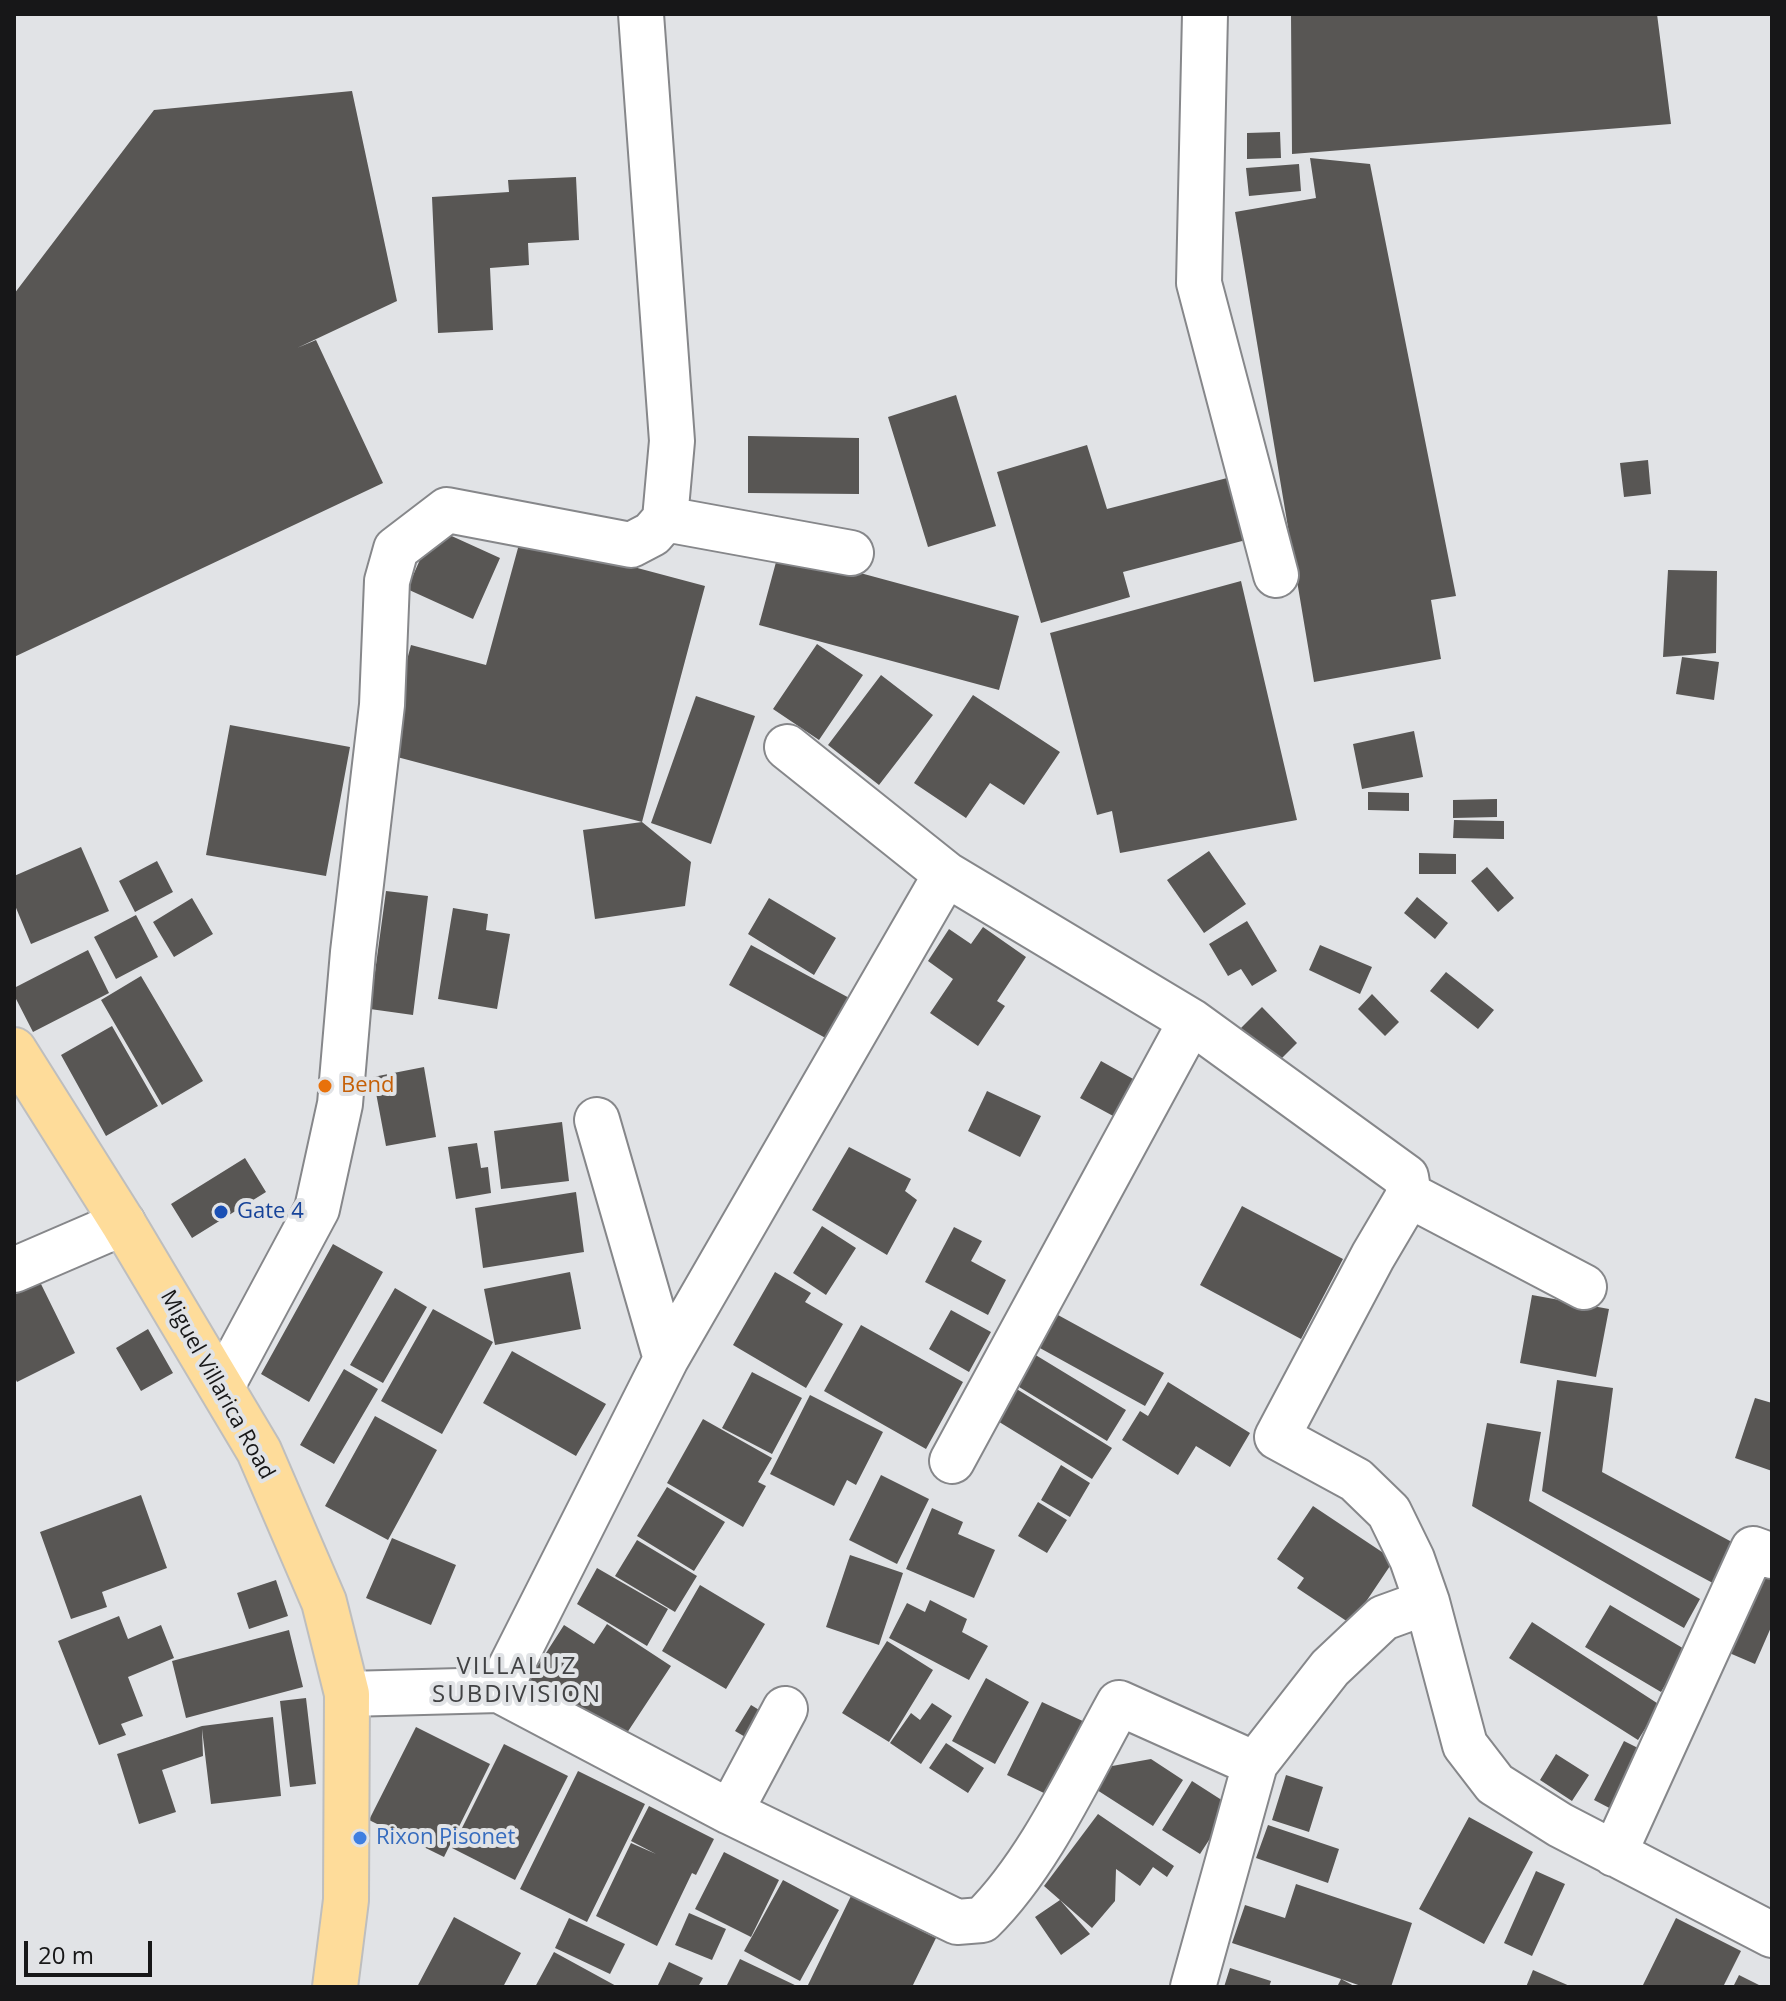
<!DOCTYPE html>
<html>
<head>
<meta charset="utf-8">
<style>
  body { margin:0 }
  #map { position:relative; width:1786px; height:2001px; overflow:hidden; background:#e1e3e6; font-family:"Open Sans",sans-serif }
  canvas { display:block }
  .frame { position:absolute; inset:0; border:16px solid #171718; pointer-events:none }
  .scale { position:absolute; left:24px; top:1941px; width:128px; height:36px; box-sizing:border-box; border:4px solid #171718; border-top:0; padding-left:10px; font-size:24px; line-height:28px; white-space:nowrap; color:#171718; -webkit-text-stroke:6px #e1e3e6; paint-order:stroke }
</style>
</head>
<body>
<div id="map">
<canvas width="1786" height="2001"></canvas>
<div class="frame"></div>
<div class="scale">20 m</div>
</div>
<script>
const ctx = document.querySelector('canvas').getContext('2d');
ctx.lineJoin = 'round';
function paint(path, color) {
  ctx.fillStyle = color;
  ctx.fill(path, 'evenodd');
}
function strokePath(path, color, width, dash) {
  ctx.strokeStyle = color;
  ctx.lineWidth = width;
  ctx.lineCap = dash ? 'butt' : 'round';
  ctx.setLineDash(dash || []);
  ctx.stroke(path);
}
function write(font, color, halo, rows, align = 'center') {
  ctx.font = font + ' "Open Sans",sans-serif';
  ctx.lineWidth = 8;
  ctx.setLineDash([]);
  ctx.textBaseline = 'middle';
  ctx.strokeStyle = halo;
  ctx.fillStyle = color;
  for (const [text, x, y, turn = 0] of rows) {
    ctx.save();
    ctx.translate(x, y);
    ctx.rotate((+turn || 0) * Math.PI / 180);
    ctx.textAlign = isNaN(turn) ? turn : align;
    if (halo) ctx.strokeText(text, 0, 0);
    ctx.fillText(text, 0, 0);
    ctx.restore();
  }
}
const building = new Path2D(`
  M1291,14H1657L1671,124L1292,154Z
  M352,91L397,301L297,348L316,340L383,483L14,657V294L154,110Z
  M1280,132L1281,158L1247,159V133Z
  M1310,158L1370,164L1456,596L1431,600L1441,659L1314,682L1235,212L1316,198Z
  M1299,164L1301,191L1249,196L1246,168Z
  M576,177L579,240L528,243L529,265L490,268L493,330L438,333L432,197L509,192L508,180Z
  M956,395L996,526L928,547L888,417Z
  M748,436L859,438V494L748,493Z
  M1087,445L1107,509L1231,477L1246,540L1123,572L1130,597L1041,623L997,472Z
  M1648,460L1651,494L1624,497L1620,463Z
  M434,528L500,558L473,619L407,589Z
  M521,537L705,586L642,822L382,753L411,645L486,665Z
  M779,551L1019,616L999,690L759,625Z
  M1668,570L1717,571L1716,653L1663,657Z
  M1241,581L1297,820L1120,853L1112,811L1097,815L1050,633Z
  M817,644L863,675L819,740L773,709Z
  M1682,657L1719,662L1714,700L1676,694Z
  M881,675L933,715L879,785L828,745Z
  M973,695L1060,752L1024,805L990,783L966,818L914,783Z
  M696,696L755,716L711,844L651,823Z
  M230,725L350,747L326,876L206,855Z
  M1414,731L1423,777L1362,789L1353,744Z
  M1368,792L1409,793V811L1368,810Z
  M1497,799V817L1453,818V800Z
  M1454,820L1504,821V839L1453,838Z
  M642,822L691,862L685,906L595,919L583,830Z
  M81,847L109,911L31,944L14,903V876Z
  M1209,851L1246,904L1204,933L1167,880Z
  M1419,853L1456,854V874H1419Z
  M157,861L173,892L135,912L119,881Z
  M1487,867L1514,898L1498,912L1471,881Z
  M386,891L428,896L413,1015L370,1009Z
  M1417,897L1448,923L1435,939L1404,913Z
  M192,898L213,934L174,957L153,922Z
  M769,898L836,938L814,975L748,934Z
  M453,908L488,914L486,930L510,934L497,1009L438,999Z
  M136,915L158,957L116,979L94,937Z
  M1247,921L1277,971L1252,986L1241,969L1228,976L1209,944Z
  M983,927L1026,957L997,1001L1005,1006L978,1046L930,1013L953,979L928,961L949,929L971,944Z
  M751,945L853,1000L831,1041L729,985Z
  M1320,945L1372,967L1360,994L1309,970Z
  M88,950L109,993L33,1032L14,995V988Z
  M1446,972L1494,1010L1478,1029L1430,991Z
  M141,976L203,1081L162,1105L101,1000Z
  M1372,994L1399,1022L1385,1036L1358,1009Z
  M1262,1007L1297,1043L1271,1069L1236,1033Z
  M112,1026L158,1106L106,1136L61,1055Z
  M1101,1061L1135,1080L1115,1117L1080,1098Z
  M424,1067L436,1137L386,1146L373,1077Z
  M987,1091L1041,1116L1020,1157L968,1131Z
  M562,1122L569,1181L501,1189L494,1131Z
  M477,1143L481,1168L488,1167L491,1193L456,1199L448,1147Z
  M849,1147L911,1179L905,1191L917,1200L887,1255L812,1210Z
  M245,1158L266,1192L192,1238L171,1204Z
  M576,1192L584,1252L483,1268L475,1208Z
  M1242,1206L1343,1259L1301,1339L1200,1285Z
  M822,1226L856,1248L826,1295L793,1273Z
  M954,1227L982,1241L971,1261L1006,1280L988,1315L925,1282Z
  M333,1244L383,1272L309,1402L261,1374Z
  M570,1272L581,1329L495,1345L484,1289Z
  M775,1272L811,1293L805,1302L843,1324L806,1388L733,1345Z
  M40,1282L75,1353L17,1382L14,1376V1295Z
  M395,1288L427,1307L383,1383L350,1365Z
  M1532,1295L1609,1309L1596,1377L1520,1363Z
  M433,1309L493,1342L442,1434L381,1401Z
  M1047,1309L1164,1373L1145,1406L1029,1342Z
  M951,1310L991,1332L969,1372L929,1349Z
  M861,1325L963,1382L926,1449L824,1391Z
  M148,1329L173,1373L141,1391L116,1348Z
  M512,1351L606,1404L576,1456L483,1403Z
  M1029,1351L1126,1410L1107,1441L1011,1382Z
  M344,1369L378,1389L334,1464L300,1445Z
  M752,1372L802,1398L772,1454L722,1428Z
  M1557,1380L1613,1388L1602,1472L1743,1548L1722,1588L1542,1491Z
  M1168,1382L1250,1433L1230,1467L1196,1446L1178,1475L1122,1440L1140,1411L1148,1416Z
  M1015,1388L1112,1448L1092,1479L996,1420Z
  M810,1395L883,1432L856,1485L847,1480L834,1506L770,1474Z
  M1755,1398L1772,1403V1471L1735,1458Z
  M375,1416L437,1450L388,1540L325,1506Z
  M703,1419L772,1458L758,1482L766,1486L743,1527L667,1483Z
  M1487,1423L1541,1432L1529,1501L1700,1599L1684,1628L1472,1506Z
  M1061,1465L1090,1483L1070,1517L1041,1500Z
  M881,1475L929,1499L897,1564L849,1540Z
  M667,1487L725,1522L694,1571L637,1536Z
  M141,1495L167,1568L102,1592L107,1607L71,1619L40,1532Z
  M1038,1502L1067,1520L1047,1553L1018,1536Z
  M1313,1506L1394,1560L1351,1624L1297,1588L1304,1578L1277,1559Z
  M932,1508L963,1522L958,1534L995,1550L974,1598L906,1569Z
  M392,1538L456,1565L431,1625L366,1598Z
  M637,1540L697,1576L675,1612L615,1576Z
  M850,1555L903,1573L879,1645L826,1627Z
  M1757,1563L1772,1569V1625L1755,1664L1720,1649Z
  M597,1568L668,1609L647,1646L577,1604Z
  M276,1580L288,1616L249,1629L237,1593Z
  M700,1585L765,1624L726,1689L662,1651Z
  M930,1600L967,1619L962,1632L988,1646L969,1680L889,1638L907,1603L925,1612Z
  M1610,1605L1686,1650L1661,1692L1585,1647Z
  M119,1616L128,1639L161,1625L174,1658L128,1677L143,1716L121,1724L126,1735L99,1745L58,1641Z
  M1532,1622L1660,1705L1638,1740L1509,1658Z
  M607,1624L671,1666L621,1742L528,1681L564,1625L594,1644Z
  M289,1630L303,1687L186,1718L172,1661Z
  M887,1641L933,1670L889,1742L842,1713Z
  M986,1678L1029,1702L995,1764L952,1741Z
  M306,1698L316,1784L290,1787L280,1701Z
  M1042,1702L1087,1723L1052,1797L1007,1775Z
  M932,1703L952,1716L921,1764L890,1743L911,1713L920,1720Z
  M751,1705L774,1719L759,1745L735,1731Z
  M273,1717L281,1796L211,1804L202,1729L203,1756L162,1770L176,1812L139,1824L117,1754L202,1726Z
  M416,1727L490,1764L444,1857L369,1820Z
  M1624,1741L1648,1753L1619,1813L1594,1800Z
  M946,1743L984,1768L968,1793L929,1768Z
  M504,1744L568,1776L515,1880L452,1848Z
  M1556,1754L1589,1775L1572,1801L1540,1780Z
  M1151,1759L1183,1780L1153,1826L1097,1790L1112,1766Z
  M578,1771L645,1804L587,1922L520,1889Z
  M1286,1775L1323,1787L1309,1832L1272,1820Z
  M1192,1781L1231,1806L1200,1854L1162,1830Z
  M649,1806L714,1839L696,1875L692,1873L657,1946L596,1916L631,1843L656,1854L631,1841Z
  M1098,1814L1174,1866L1167,1877L1153,1867L1140,1886L1116,1869L1115,1901L1092,1928L1060,1900L1090,1934L1061,1955L1035,1917L1060,1900L1044,1886Z
  M1469,1817L1533,1852L1484,1944L1419,1909Z
  M1268,1825L1339,1849L1328,1883L1256,1858Z
  M724,1852L779,1880L751,1937L695,1909Z
  M1536,1871L1565,1884L1532,1956L1504,1943Z
  M783,1880L839,1910L800,1981L744,1951Z
  M1296,1884L1412,1923L1391,1987H1364L1341,1979L1356,1987H1337L1341,1979L1232,1943L1245,1905L1285,1918Z
  M851,1896L936,1938L912,1987H807Z
  M689,1913L726,1929L712,1960L675,1945Z
  M454,1917L521,1953L503,1987H417Z
  M569,1918L625,1944L610,1974L555,1948Z
  M1676,1918L1741,1951L1723,1987H1642Z
  M554,1952L618,1987H535Z
  M740,1959L799,1987H726Z
  M669,1962L703,1978L698,1987H657Z
  M1230,1968L1271,1981L1269,1987H1224Z
  M1533,1970L1572,1987H1526Z
  M1739,1975L1763,1987H1733Z`);
const minor = new Path2D(`
  M1205,14L1199,283L1276,575
  M665,519L851,553
  M787,747L946,874L1191,1021L1406,1177L1409,1195L1373,1256L1277,1437L1356,1480L1389,1512L1412,1559L1427,1602L1465,1745L1495,1784L1560,1825L1772,1935
  M597,1120L666,1359
  M1409,1195L1584,1287
  M14,1270L123,1223
  M222,1386L317,1209L340,1104L353,952L382,705L387,581L396,549L447,510L631,545L652,534L665,519L672,441L641,14
  M952,1461L1191,1021
  M499,1690L666,1359L946,874
  M347,1694L499,1690L730,1812L957,1922L982,1920C1039,1864 1080,1773 1119,1703L1255,1764
  M730,1812L785,1709
  M1614,1854L1753,1549L1772,1556
  M1193,1987L1255,1764L1330,1668L1383,1618L1427,1602`);
const major = new Path2D(`
  M14,1050L123,1223L259,1451L324,1602L347,1694L346,1900L335,1987`);
const markers = [
  [325,1086,8,"#e8710a"],
  [221,1212,8,"#1a4fb4"],
  [360,1838,8,"#3f7fe0"]
];
const foodNames = [
  ["Bend",341,1086]
];
const transitNames = [
  ["Gate 4",237,1212]
];
const streetNames = [
  ["Miguel Villarica Road",217,1385,61]
];
const shopNames = [
  ["Rixon Pisonet",376,1838]
];
const neighbourhoodNames = [
  ["VILLALUZ",517,1667],
  ["SUBDIVISION",517,1695]
];
paint(building, '#585654');
strokePath(minor, '#86878a', 48);
strokePath(major, '#bebebe', 48);
strokePath(minor, '#fff', 44);
strokePath(major, '#fedc9a', 44);
for (const [x, y, r, color] of markers) {
  const dot = new Path2D();
  dot.arc(x, y, r, 0, 2 * Math.PI);
  ctx.fillStyle = color;
  ctx.fill(dot);
  strokePath(dot, '#e1e3e6', 3);
}
write('22px', '#c56008', '#e1e3e6', foodNames, 'left');
write('22px', '#164399', '#e1e3e6', transitNames, 'left');
write('22px', '#171718', '#e1e3e6', streetNames);
write('22px', '#366cbe', '#e1e3e6', shopNames, 'left');
ctx.letterSpacing = '2px';
write('24px', '#414244', '#e1e3e6', neighbourhoodNames);
ctx.letterSpacing = '0px';
</script>
</body>
</html>
